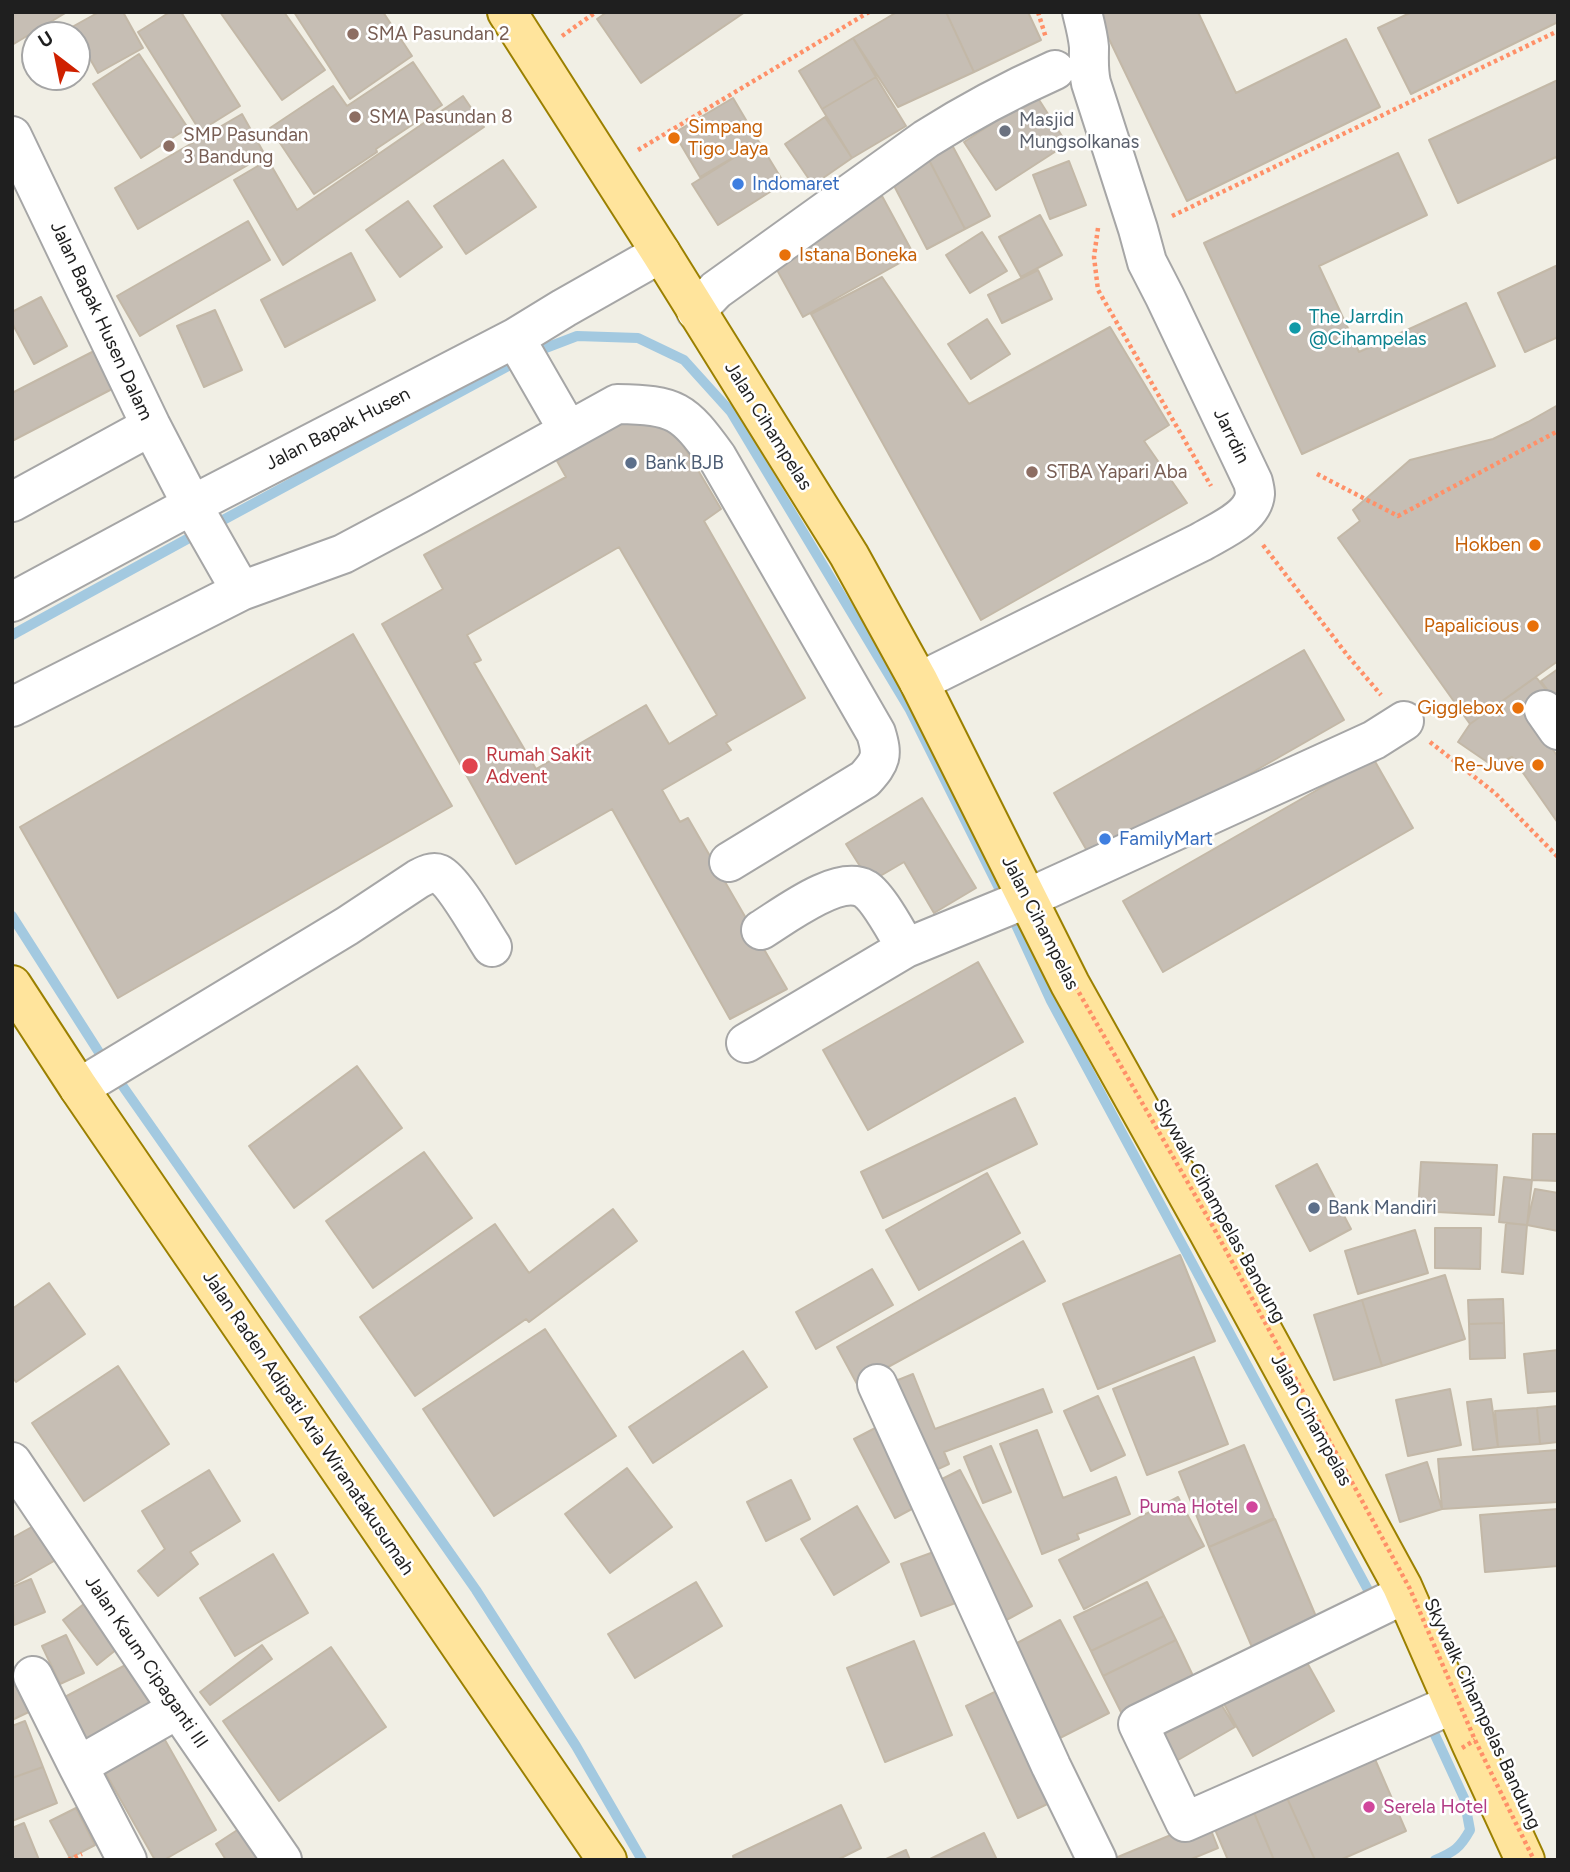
<!DOCTYPE html>
<html>
<head>
<meta charset="utf-8">
<style>
  body { margin:0 }
  #map { position:relative; width:1570px; height:1872px; overflow:hidden; background:#f1efe5; font-family:Figtree,sans-serif }
  canvas { display:block }
  .frame { position:absolute; inset:0; border:14px solid #1f1f1f; pointer-events:none }
  .north { position:absolute; left:21px; top:21px; width:70px; height:70px; box-sizing:border-box; background:#fff; border:2px solid #a5a5a5; border-radius:50%; rotate:328deg; font-size:19px; font-weight:700; line-height:28px; text-align:center; color:#1f1f1f }
  .north::after { content:''; display:block; margin:auto; width:24px; height:32px; background:#cf2100; clip-path:polygon(50% 0,100% 100%,50% 72%,0 100%) }
</style>
</head>
<body>
<div id="map">
<canvas width="1570" height="1872"></canvas>
<div class="frame"></div>
<div class="north">U</div>
</div>
<script>
const ctx = document.querySelector('canvas').getContext('2d');
ctx.lineJoin = 'round';
function strokePath(path, color, width, dash) {
  ctx.strokeStyle = color;
  ctx.lineWidth = width;
  ctx.lineCap = dash ? 'butt' : 'round';
  ctx.setLineDash(dash || []);
  ctx.stroke(path);
}
function paint(path, color) {
  ctx.fillStyle = color;
  ctx.fill(path, 'evenodd');
}
function write(font, color, halo, rows, align = 'center') {
  ctx.font = font + ' Figtree,sans-serif';
  ctx.lineWidth = 5;
  ctx.setLineDash([]);
  ctx.textBaseline = 'middle';
  ctx.strokeStyle = halo;
  ctx.fillStyle = color;
  for (const [text, x, y, turn = 0] of rows) {
    ctx.save();
    ctx.translate(x, y);
    ctx.rotate((+turn || 0) * Math.PI / 180);
    ctx.textAlign = isNaN(turn) ? turn : align;
    if (halo) ctx.strokeText(text, 0, 0);
    ctx.fillText(text, 0, 0);
    ctx.restore();
  }
}
const stream = new Path2D(`
  M530,354L577,336L638,338L684,360L731,412L910,710L1005,900
  M212,526L521,359
  M12,635L200,532
  M1010,912L1051,1001L1374,1601
  M12,916L102,1057
  M117,1078L476,1590L576,1746L642,1860
  M1429,1722L1464,1798L1470,1830C1460,1848 1454,1852 1435,1860`);
const building = new Path2D(`
  M12,12H67L12,45Z
  M99,12H123L143,48L98,73L72,27Z
  M170,12H181L240,106L200,131L138,32Z
  M220,12H284L325,70L282,100Z
  M294,12H383L412,56L350,99Z
  M607,12H745L641,83L597,19Z
  M897,12H946L974,72L898,107L853,38Z
  M946,12H1028L1041,40L974,72Z
  M1096,12H1198L1236,93L1346,39L1380,107L1187,201Z
  M1412,12H1558V22L1411,94L1378,28Z
  M853,38L876,77L822,109L799,71Z
  M139,54L188,128L141,158L93,84Z
  M413,62L442,105L376,149L377,152L314,194L270,128L333,86L347,106Z
  M876,77L906,126L852,158L822,109Z
  M1558,80V161L1556,157L1458,203L1429,140Z
  M1036,95L1067,144L996,190L964,142Z
  M463,96L484,127L283,265L234,180L268,160L297,210Z
  M733,98L759,142L700,177L674,133Z
  M242,114L265,155L138,229L115,188Z
  M825,117L852,158L813,185L785,144Z
  M759,142L784,183L718,225L692,184Z
  M952,145L990,216L965,229L928,158Z
  M1398,153L1427,215L1319,266L1359,352L1466,303L1495,366L1302,454L1204,243Z
  M928,158L965,229L927,249L890,178Z
  M503,160L536,207L466,254L434,206Z
  M1069,161L1086,205L1050,219L1033,175Z
  M882,196L914,255L803,317L771,259Z
  M408,201L442,247L400,277L366,230Z
  M1040,215L1062,255L1021,277L999,237Z
  M248,221L270,260L140,336L117,296Z
  M982,232L1007,271L970,293L946,255Z
  M351,253L375,300L285,347L261,300Z
  M1558,265V337L1525,352L1498,293Z
  M1038,270L1052,299L1002,323L988,295Z
  M882,277L969,404L1110,327L1169,425L1144,441L1187,503L981,620L811,314Z
  M41,297L67,346L34,364L12,323V312Z
  M215,310L242,370L204,387L177,326Z
  M987,319L1010,354L971,379L948,344Z
  M96,350L114,388L12,441V393Z
  M1558,405V661L1470,724L1338,538L1360,521L1353,510L1410,460L1493,439L1528,422Z
  M634,414L686,435L683,445L721,509L704,521L805,698L726,743L731,750L662,790L680,822L688,818L787,989L730,1019L612,809L516,864L382,624L443,589L424,555L566,477L557,461ZM619,547L717,715L669,744L646,705L536,769L474,663L481,660L467,635Z
  M353,634L452,806L118,998L20,827Z
  M1304,650L1344,720L1094,863L1054,793Z
  M1558,669V705L1541,681Z
  M1536,677L1553,699L1532,720L1558,757V823L1512,757L1493,766L1458,742L1470,724Z
  M1373,758L1413,828L1163,972L1123,901Z
  M922,798L976,888L934,913L904,862L870,882L846,844Z
  M978,962L1023,1042L868,1130L823,1050Z
  M357,1066L402,1128L294,1208L249,1146Z
  M1015,1098L1037,1144L883,1218L861,1172Z
  M1533,1134H1558V1181L1532,1180Z
  M424,1152L472,1218L373,1288L326,1221Z
  M1421,1162L1497,1165L1494,1215L1418,1211Z
  M1317,1164L1351,1229L1310,1251L1276,1186Z
  M987,1173L1020,1233L919,1290L886,1230Z
  M1504,1177L1532,1180L1527,1225L1499,1222Z
  M1535,1189L1558,1193V1231L1527,1225Z
  M613,1209L637,1241L529,1322L526,1319L415,1396L360,1317L495,1224L529,1273Z
  M1506,1223L1527,1225L1523,1274L1502,1272Z
  M1435,1228H1481L1480,1269L1435,1268Z
  M1415,1230L1428,1273L1358,1294L1345,1251Z
  M1023,1241L1045,1281L857,1384L837,1347Z
  M1180,1255L1215,1341L1098,1389L1063,1304Z
  M872,1269L893,1305L816,1349L796,1312Z
  M1445,1275L1465,1339L1382,1366L1362,1300Z
  M49,1283L85,1334L16,1382L12,1377V1309Z
  M1503,1299L1504,1323L1469,1324L1468,1300Z
  M1362,1300L1382,1366L1334,1380L1314,1315Z
  M1504,1323L1505,1358L1470,1359L1469,1324Z
  M545,1329L616,1436L494,1516L423,1409Z
  M1558,1350V1391L1528,1393L1524,1354Z
  M743,1351L767,1387L653,1463L629,1427Z
  M1194,1357L1228,1444L1147,1475L1113,1389Z
  M118,1366L169,1444L84,1501L32,1423Z
  M913,1374L935,1429L1043,1389L1052,1412L944,1452L949,1464L925,1475L888,1384Z
  M1450,1389L1461,1445L1408,1456L1396,1400Z
  M1098,1396L1125,1455L1091,1471L1064,1411Z
  M1491,1399L1498,1447L1473,1450L1467,1402Z
  M1558,1406V1442L1540,1444L1537,1408Z
  M1537,1408L1540,1444L1498,1447L1495,1411Z
  M883,1424L923,1503L895,1518L854,1439Z
  M1037,1430L1063,1498L1116,1477L1130,1514L1077,1534L1079,1539L1042,1554L1000,1444Z
  M1244,1445L1274,1518L1209,1547L1179,1472Z
  M991,1446L1011,1492L983,1503L964,1457Z
  M1558,1450V1502L1442,1509L1438,1459Z
  M1427,1462L1442,1509L1400,1522L1386,1475Z
  M627,1468L672,1527L610,1573L565,1514Z
  M209,1470L240,1521L190,1552L198,1564L158,1596L138,1571L165,1549L142,1511Z
  M960,1470L1032,1606L1001,1623L928,1486Z
  M791,1480L810,1519L766,1541L747,1502Z
  M1178,1497L1204,1546L1084,1609L1059,1560Z
  M857,1506L889,1562L834,1595L801,1539Z
  M1558,1509V1566L1485,1572L1480,1515Z
  M48,1518L68,1553L12,1585V1538Z
  M1275,1519L1320,1626L1255,1654L1209,1547Z
  M939,1550L958,1602L921,1616L901,1564Z
  M273,1554L308,1613L235,1656L200,1598Z
  M31,1579L45,1612L14,1625L12,1587Z
  M696,1582L722,1626L635,1678L608,1634Z
  M1147,1582L1164,1616L1091,1651L1074,1617Z
  M93,1597L127,1641L97,1665L63,1620Z
  M1164,1616L1176,1640L1103,1676L1091,1651Z
  M1060,1620L1109,1713L1054,1741L1006,1649Z
  M66,1635L84,1673L60,1684L42,1646Z
  M1176,1640L1195,1680L1123,1716L1103,1676Z
  M914,1641L952,1735L885,1762L847,1668Z
  M262,1645L272,1659L210,1705L200,1692Z
  M331,1647L386,1727L279,1801L223,1721Z
  M137,1659L165,1710L88,1750L61,1699Z
  M1305,1659L1334,1711L1253,1756L1224,1704Z
  M22,1682L35,1709L12,1720V1687Z
  M1007,1686L1060,1798L1018,1818L966,1706Z
  M1218,1699L1235,1727L1166,1767L1150,1739Z
  M25,1721L43,1767L12,1778V1726Z
  M157,1726L216,1830L164,1860H155L98,1760Z
  M1371,1750L1406,1831L1340,1860H1315L1283,1789Z
  M43,1767L57,1803L12,1821V1778Z
  M1283,1789L1315,1860H1274L1250,1803Z
  M1250,1803L1274,1860H1228L1211,1820Z
  M841,1805L861,1848L837,1860H734L733,1856Z
  M76,1808L95,1845L70,1858L50,1821Z
  M1207,1820L1218,1848L1189,1860L1113,1859Z
  M24,1823L39,1860H12V1828Z
  M245,1825L266,1860H226L216,1844Z
  M984,1833L997,1860H928Z
  M906,1850L910,1860H884Z`);
const path = new Path2D(`
  M1038,12L1046,38
  M562,36L596,12
  M638,150L869,12
  M1172,216L1556,32
  M1098,228L1094,257L1098,290L1211,486
  M1317,474L1398,516L1558,431
  M1263,545L1348,656L1381,695
  M1430,742L1495,793L1558,857
  M68,1860L82,1854`);
const minor = new Path2D(`
  M12,136L151,426L192,505L241,591
  M696,311L716,290L926,139C967,113 1010,90 1055,70
  M515,338L568,430
  M12,502L151,426
  M12,602L192,505L515,338L564,308L661,253
  M919,682L1201,542C1219,531 1253,518 1255,494C1255,490 1254,486 1253,482L1165,297L1147,262L1138,229L1091,83C1088,69 1089,61 1089,47C1088,35 1085,24 1082,12
  M12,707L241,591L343,554L420,513L617,404C676,405 683,410 717,457L876,733C883,756 881,761 865,779L729,862
  M1544,710L1558,730
  M761,930C784,916 838,874 865,889C878,897 898,934 906,948
  M746,1043L906,948L1028,898L1374,740L1404,721
  M79,1088L347,926L418,879C424,876 432,871 439,874C454,881 482,932 492,947
  M877,1384L1051,1766L1097,1860
  M12,1462L178,1709L282,1860
  M1405,1594L1138,1724L1185,1822L1453,1704
  M33,1676L78,1766L127,1860
  M78,1766L178,1709`);
const major = new Path2D(`
  M507,12L661,253L849,555L919,682L1070,984L1208,1231L1402,1586L1471,1743L1525,1860
  M12,985L79,1088L607,1860`);
const pathBridge = new Path2D(`
  M1058,956L1211,1223L1410,1589L1475,1740L1534,1860
  M1462,1748L1475,1740`);
const markers = [
  [353,34,7,"#8d6e63"],
  [355,117,7,"#8d6e63"],
  [1005,131,7,"#6b7280"],
  [674,138,7,"#e8710a"],
  [169,146,7,"#8d6e63"],
  [738,184,7,"#3f7fe0"],
  [785,255,7,"#e8710a"],
  [1295,328,7,"#0f9aa8"],
  [631,463,7,"#5c6f8a"],
  [1032,472,7,"#8d6e63"],
  [1535,545,7,"#e8710a"],
  [1533,626,7,"#e8710a"],
  [1518,708,7,"#e8710a"],
  [1538,765,7,"#e8710a"],
  [470,766,9,"#e0444e"],
  [1105,839,7,"#3f7fe0"],
  [1314,1208,7,"#5c6f8a"],
  [1252,1507,7,"#d1479c"],
  [1369,1807,7,"#d1479c"]
];
const educationNames = [
  ["SMA Pasundan 2",367,34],
  ["SMA Pasundan 8",369,117],
  ["SMP Pasundan",183,135],
  ["3 Bandung",183,157],
  ["STBA Yapari Aba",1046,472]
];
const worshipNames = [
  ["Masjid",1019,120],
  ["Mungsolkanas",1019,142]
];
const foodNames = [
  ["Simpang",688,127,"left"],
  ["Tigo Jaya",688,149,"left"],
  ["Istana Boneka",799,255,"left"],
  ["Hokben",1521,545],
  ["Papalicious",1519,626],
  ["Gigglebox",1504,708],
  ["Re-Juve",1524,765]
];
const shopNames = [
  ["Indomaret",752,184],
  ["FamilyMart",1119,839]
];
const cultureNames = [
  ["The Jarrdin",1309,317],
  ["@Cihampelas",1309,339]
];
const streetNames = [
  ["Jalan Bapak Husen Dalam",101,321,65],
  ["Jalan Cihampelas",768,426,58],
  ["Jalan Bapak Husen",338,429,-27],
  ["Jarrdin",1231,436,64],
  ["Jalan Cihampelas",1040,923,63],
  ["Skywalk Cihampelas Bandung",1219,1211,61],
  ["Jalan Cihampelas",1311,1420,61],
  ["Jalan Raden Adipati Aria Wiranatakusumah",308,1423,56],
  ["Jalan Kaum Cipaganti III",146,1662,56],
  ["Skywalk Cihampelas Bandung",1482,1714,65]
];
const serviceNames = [
  ["Bank BJB",645,463],
  ["Bank Mandiri",1328,1208]
];
const healthNames = [
  ["Rumah Sakit",486,755],
  ["Advent",486,777]
];
const hotelNames = [
  ["Puma Hotel",1238,1507],
  ["Serela Hotel",1383,1807,"left"]
];
strokePath(stream, '#a3c9e0', 10);
paint(building, '#c6beb4');
strokePath(building, '#c3b8a7', 2);
strokePath(minor, '#a6a6a6', 42);
strokePath(major, '#9b8000', 42);
strokePath(path, '#ff9068', 4.5, [3.5, 3.5]);
strokePath(minor, '#fff', 38);
strokePath(major, '#ffe49c', 38);
strokePath(pathBridge, '#ff9068', 4.5, [3.5, 3.5]);
for (const [x, y, r, color] of markers) {
  const dot = new Path2D();
  dot.arc(x, y, r, 0, 2 * Math.PI);
  ctx.fillStyle = color;
  ctx.fill(dot);
  strokePath(dot, '#fff', 2.5);
}
write('19px', '#785e54', '#fff', educationNames, 'left');
write('19px', '#5b616d', '#fff', worshipNames, 'left');
write('19px', '#c56008', '#fff', foodNames, 'right');
write('19px', '#366cbe', '#fff', shopNames, 'left');
write('19px', '#0d838f', '#fff', cultureNames, 'left');
write('19px', '#1f1f1f', '#fff', streetNames);
write('19px', '#4e5e75', '#fff', serviceNames, 'left');
write('19px', '#be3a42', '#fff', healthNames, 'left');
write('19px', '#b23c85', '#fff', hotelNames, 'right');
</script>
</body>
</html>
